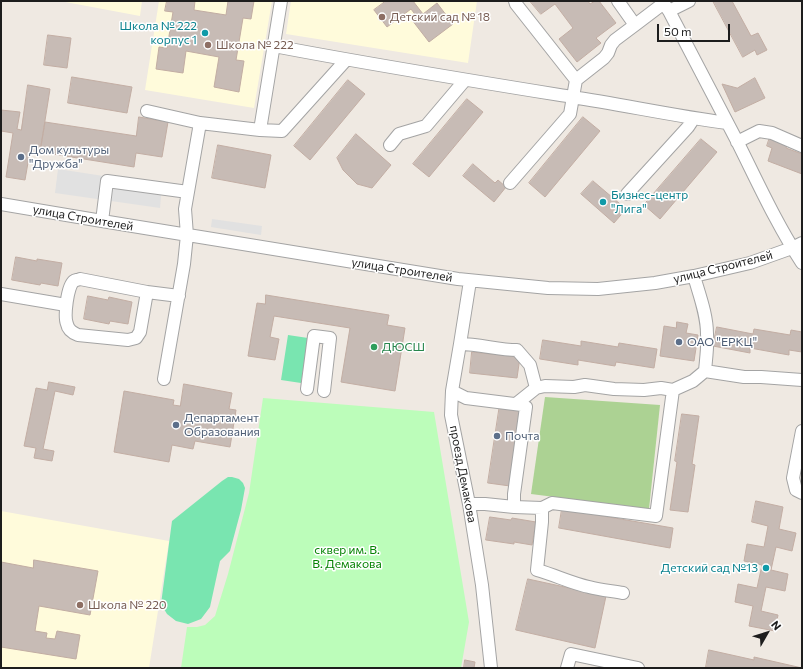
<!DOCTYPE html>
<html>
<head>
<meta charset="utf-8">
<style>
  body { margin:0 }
  #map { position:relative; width:803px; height:669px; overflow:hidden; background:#efe9e2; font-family:Commissioner,sans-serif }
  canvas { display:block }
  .frame { position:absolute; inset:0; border:2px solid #1d1d1d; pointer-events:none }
  .north { position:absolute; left:747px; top:613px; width:40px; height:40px; -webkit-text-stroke:3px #fff; paint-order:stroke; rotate:51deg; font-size:11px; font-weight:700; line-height:16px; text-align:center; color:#1d1d1d }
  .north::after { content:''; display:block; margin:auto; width:14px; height:18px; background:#1d1d1d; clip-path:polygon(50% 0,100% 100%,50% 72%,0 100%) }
  .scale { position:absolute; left:657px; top:24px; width:73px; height:18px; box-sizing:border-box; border:2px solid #1d1d1d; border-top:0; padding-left:5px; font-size:12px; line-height:14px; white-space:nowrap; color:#1d1d1d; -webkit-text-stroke:3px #fff; paint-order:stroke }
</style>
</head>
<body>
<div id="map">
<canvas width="803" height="669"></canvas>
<div class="frame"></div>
<div class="north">N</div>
<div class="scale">50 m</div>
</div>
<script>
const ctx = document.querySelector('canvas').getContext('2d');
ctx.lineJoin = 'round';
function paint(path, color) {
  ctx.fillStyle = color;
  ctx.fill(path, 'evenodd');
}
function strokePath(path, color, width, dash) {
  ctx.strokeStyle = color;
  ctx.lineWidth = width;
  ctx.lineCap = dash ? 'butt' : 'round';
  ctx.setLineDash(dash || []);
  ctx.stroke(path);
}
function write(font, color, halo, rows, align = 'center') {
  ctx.font = font + ' Commissioner,sans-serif';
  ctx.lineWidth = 3;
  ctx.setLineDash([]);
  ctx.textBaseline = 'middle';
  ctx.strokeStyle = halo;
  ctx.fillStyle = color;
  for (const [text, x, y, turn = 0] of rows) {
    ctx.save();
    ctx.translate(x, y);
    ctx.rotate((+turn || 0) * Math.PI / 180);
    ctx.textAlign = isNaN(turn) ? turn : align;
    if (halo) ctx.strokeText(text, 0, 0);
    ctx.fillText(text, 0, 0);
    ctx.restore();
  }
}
const education = new Path2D(`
  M60,1H142L140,16Z
  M159,1H272L254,108L145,90Z
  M291,1H477L468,63L286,34Z
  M1,511L169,541L149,668H1Z`);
const forest = new Path2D(`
  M545,397L660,405L649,509L531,494Z`);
const park = new Path2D(`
  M263,398L434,412L469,622L461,668H181L187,627H197L205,625L215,616L228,574L249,493Z`);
const pitch = new Path2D(`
  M288,335L308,338L301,383L281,380Z
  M228,477H232L239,479L243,483L245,488L241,510L230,551L220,561L210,607L201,619L188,624L176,621L167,614L161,604L172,521L222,481Z`);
const parking = new Path2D(`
  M58,169L162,185L160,208L55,193Z
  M212,219L262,226L261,235L211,227Z`);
const building = new Path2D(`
  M167,1H195L194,10L226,15L228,1H254L251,19L243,18L236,60L244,61L239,92L214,87L219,57L186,51L183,73L156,69L159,47L167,48L173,12L165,11Z
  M386,1H413L423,14L437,3L453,24L429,42L412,20L417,17L411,9L387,27L374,10Z
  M530,1H588L590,4L595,1H599L616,23L596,38L601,43L577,62L559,39L573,28L555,4L541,14Z
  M713,1H732L751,36L758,33L767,50L757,55L755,50L743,57Z
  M48,35L71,38L67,68L44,65Z
  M72,77L132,87L127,113L68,103Z
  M755,78L765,98L735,112L722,84L737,88Z
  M348,80L365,94L310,160L294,146Z
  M28,85L50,89L40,152L30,151L25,180L6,177L13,133L1,131V110L20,112L17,129L21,130Z
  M467,99L483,112L429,177L413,164Z
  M139,117L168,122L162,157L136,153L134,167L40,152L45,122L136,136Z
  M583,117L600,131L545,197L529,183Z
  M356,134L391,165L372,188L357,184L343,170L337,158Z
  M770,137L788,143L786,148L802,154V174L768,161L772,148L767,146Z
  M701,139L717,152L660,219L644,205Z
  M218,145L271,155L265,188L212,178Z
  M473,164L495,183L498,180L506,187L494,202L463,176Z
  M593,181L626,209L614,223L581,194Z
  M16,257L37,261V259L62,263L58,286L41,283L40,285L12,280Z
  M266,295L389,315L387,325L405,328L395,391L341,382L350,328L274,316L270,337L279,339L275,360L248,356L257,303L265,304Z
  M88,296L108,300L109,297L132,302L128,324L110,321L109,324L84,319Z
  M677,322L688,324L686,333L698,335L694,361L660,356L664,326L676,328Z
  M717,327L753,334L754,329L790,335L791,330L802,332V352L789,350V355L750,348V353L713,346Z
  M543,340L581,346V341L618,347L619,343L657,349L654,368L616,362L615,366L578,360V365L540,359Z
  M472,352L520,357L517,378L470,373Z
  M49,382L75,387L73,395L55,391L43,449L54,451L52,461L34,458L36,448L24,446L36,388L47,390Z
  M184,384L232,393L229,409L236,410L230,447L195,441L193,449L172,445L169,462L114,452L124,391L174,400L173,405L180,406Z
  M500,404L522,408L510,486L488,483Z
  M682,414L699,416L692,464L695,465L688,512L670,510L677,462L675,461Z
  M756,501L783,507L779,529L796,533L792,551L776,547L771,570L788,574L785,591L766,587L761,611L778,615L775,631L749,626L753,606L735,602L738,584L757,588L762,565L744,561L747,544L764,547L768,526L752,522Z
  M562,509L673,528L670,548L559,528Z
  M490,517L511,520L512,518L536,522L532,545L514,542V544L486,540Z
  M34,560L98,571L90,615L39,606L35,631L47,633L46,638L55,639L57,631L80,635L76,659L1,647V562L33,568Z
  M528,579L606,596L595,648L516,630Z
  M709,650L754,660V657L802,668H709L706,667Z
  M465,660L475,662L474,668H464Z`);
const minor = new Path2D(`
  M515,1L516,4L576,80
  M662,1L669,11C692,55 715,99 738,143C758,183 777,225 802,263
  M669,11L689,1
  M635,25L664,3
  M274,46C373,65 473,81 572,97C624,105 675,116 727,123
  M147,111L200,123
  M260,130L282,131L346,60
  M737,142L759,131L772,133L802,146
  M390,145L399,134L426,126L465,80
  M510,183L570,114L576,80L604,58L608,53L611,45L615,40L635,25L618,1
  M627,194L688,127L694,118
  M1,204L102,221L458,279L548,288L598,289L655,283L694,276L750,263L792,248L802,243
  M102,221L107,181L188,192
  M470,281L460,344L452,391L451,415L469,504L482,585L491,668
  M147,292L80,279C78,280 75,280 74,281C67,286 64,317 67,324C68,330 73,333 78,335L128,340L136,338L140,332L147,292L179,296
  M1,294L66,305
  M460,344C480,344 498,350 517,350L530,365L536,388
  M705,371L744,377H761L802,380
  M164,379L184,264L187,235L185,209L200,123L260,130L281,1
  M307,389L314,336L330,338L324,391
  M673,390L693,381L705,371C706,359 708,346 707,334C707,314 699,294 694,276
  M452,391L466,398L522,405L526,407L514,494V507L485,504H469
  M802,431L793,478L796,490L802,493
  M514,507L542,508L552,503L656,516L673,390L661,388L644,390L614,389L585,385L574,387L545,386L536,388L516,404
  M542,508V522L537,570C555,575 571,583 589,587C600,590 612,591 623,593
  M567,668L571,654L638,668`);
const markers = [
  [382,17,4,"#8d6e63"],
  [205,33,4,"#0f9aa8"],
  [208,45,4,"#8d6e63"],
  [21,157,4,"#5c6f8a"],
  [603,202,4,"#0f9aa8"],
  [679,342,4,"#5c6f8a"],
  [374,347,4,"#2e9e5b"],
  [176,425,4,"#5c6f8a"],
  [497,436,4,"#5c6f8a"],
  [766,568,4,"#0f9aa8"],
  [80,605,4,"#8d6e63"]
];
const educationNames = [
  ["Детский сад № 18",390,17],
  ["Школа № 222",216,45],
  ["Школа № 220",88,605]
];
const cultureNames = [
  ["Школа № 222",197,26],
  ["корпус 1",197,40],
  ["Бизнес-центр",611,195,"left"],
  ["\"Лига\"",611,209,"left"],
  ["Детский сад №13",758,568]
];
const serviceNames = [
  ["Дом культуры",29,150],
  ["\"Дружба\"",29,164],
  ["ОАО \"ЕРКЦ\"",687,342],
  ["Департамент",184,418],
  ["Образования",184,432],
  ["Почта",505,436]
];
const streetNames = [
  ["улица Строителей",83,218,10],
  ["улица Строителей",723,267,-14],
  ["улица Строителей",402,270,9],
  ["проезд Демакова",463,474,79]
];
const leisureNames = [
  ["ДЮСШ",382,347]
];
const parkNames = [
  ["сквер им. В.",347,550],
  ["В. Демакова",347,564]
];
paint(education, '#fffbdb');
paint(forest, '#acd293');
paint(park, '#bcfdba');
paint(pitch, '#79e5b0');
paint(parking, '#e1e1e1');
paint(building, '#c7bbb5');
strokePath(building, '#c2ada3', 1);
strokePath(minor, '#a4a4a4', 14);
strokePath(minor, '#fff', 12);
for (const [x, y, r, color] of markers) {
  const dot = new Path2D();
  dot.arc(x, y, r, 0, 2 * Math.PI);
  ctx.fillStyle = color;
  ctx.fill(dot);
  strokePath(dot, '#fff', 1.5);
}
write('12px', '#785e54', '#fff', educationNames, 'left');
write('12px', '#0d838f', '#fff', cultureNames, 'right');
write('12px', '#4e5e75', '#fff', serviceNames, 'left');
write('12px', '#1d1d1d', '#fff', streetNames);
write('12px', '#27864d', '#fff', leisureNames, 'left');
write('12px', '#058303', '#fff', parkNames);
</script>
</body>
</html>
